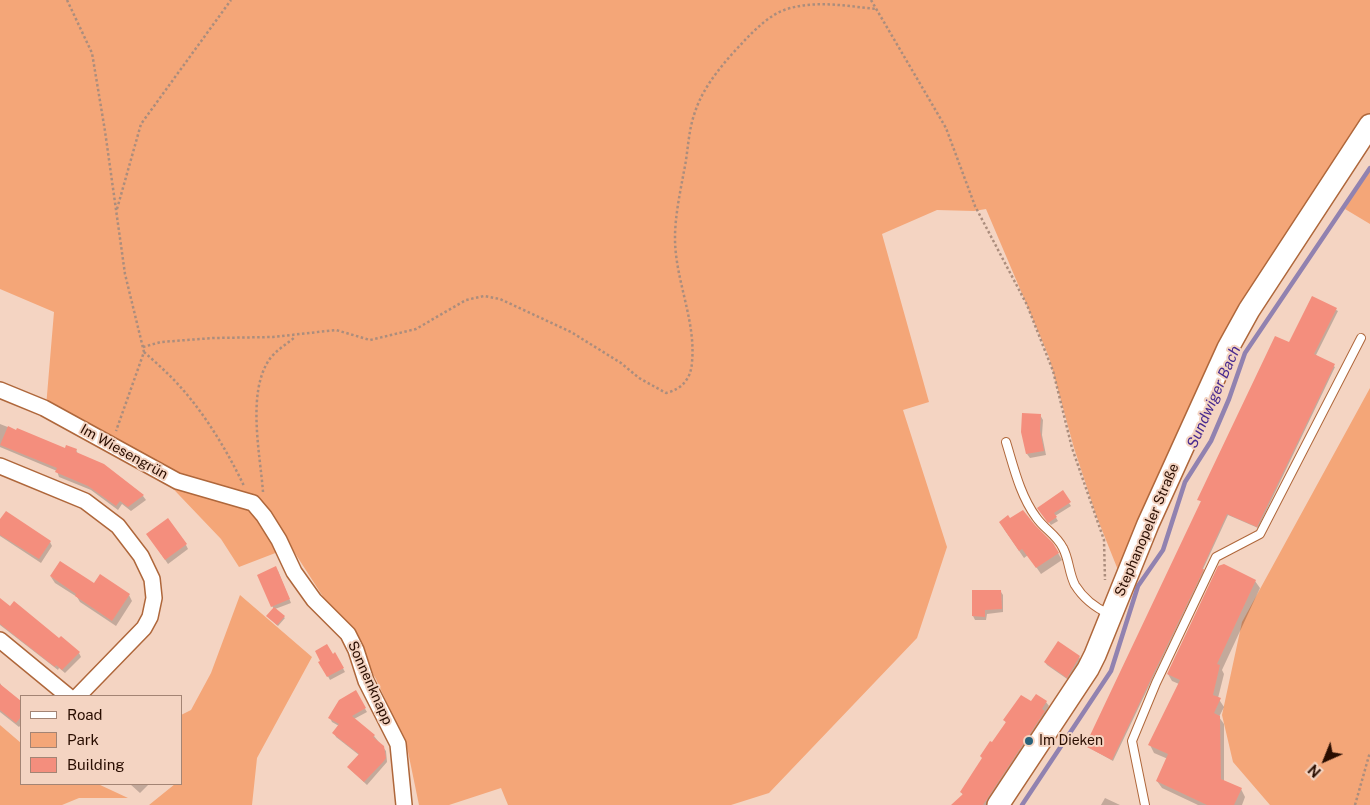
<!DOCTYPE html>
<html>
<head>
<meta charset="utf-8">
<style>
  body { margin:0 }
  #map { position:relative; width:1370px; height:805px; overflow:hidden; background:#f4d4c2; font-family:"Public Sans",sans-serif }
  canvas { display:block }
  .legend { position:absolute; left:20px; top:695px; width:162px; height:90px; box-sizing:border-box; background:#f4d4c2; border:1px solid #a38474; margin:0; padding:6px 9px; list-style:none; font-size:15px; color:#290d00 }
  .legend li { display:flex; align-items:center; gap:10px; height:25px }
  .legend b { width:25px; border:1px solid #a38474 }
  .north { position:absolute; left:1300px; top:735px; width:50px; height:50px; -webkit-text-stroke:4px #f4d4c2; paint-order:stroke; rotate:224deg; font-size:14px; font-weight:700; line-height:20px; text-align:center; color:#290d00 }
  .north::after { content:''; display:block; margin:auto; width:18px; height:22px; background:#290d00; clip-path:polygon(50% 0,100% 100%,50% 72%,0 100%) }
</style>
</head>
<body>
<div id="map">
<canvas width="1370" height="805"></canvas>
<ul class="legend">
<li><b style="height:6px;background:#fff"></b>Road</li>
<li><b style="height:14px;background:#f4a678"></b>Park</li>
<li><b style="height:14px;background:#f48e7d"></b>Building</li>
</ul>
<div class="north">N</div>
</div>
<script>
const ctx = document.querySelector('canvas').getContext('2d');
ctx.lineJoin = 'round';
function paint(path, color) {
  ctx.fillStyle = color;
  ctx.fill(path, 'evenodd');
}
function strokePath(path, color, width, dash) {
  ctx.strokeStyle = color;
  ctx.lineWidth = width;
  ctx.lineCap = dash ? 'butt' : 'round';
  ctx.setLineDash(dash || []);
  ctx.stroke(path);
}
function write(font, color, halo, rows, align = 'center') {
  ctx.font = font + ' "Public Sans",sans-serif';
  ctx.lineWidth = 4;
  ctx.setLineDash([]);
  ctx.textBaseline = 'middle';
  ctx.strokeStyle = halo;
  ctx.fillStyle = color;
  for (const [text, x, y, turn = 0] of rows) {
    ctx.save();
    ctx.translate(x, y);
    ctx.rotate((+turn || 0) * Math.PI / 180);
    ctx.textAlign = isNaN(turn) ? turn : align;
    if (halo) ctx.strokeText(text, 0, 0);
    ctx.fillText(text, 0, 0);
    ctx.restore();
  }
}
const green = new Path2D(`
  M0,0H1370V113L1270,264L1205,372L1120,575L1096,515L1074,448L1049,357L986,209L974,211L937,210L882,234L929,402L903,410L947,547L917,638L769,793L731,805H508L501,788L449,805H419L407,747L376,679L291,547L239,567L221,539L159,474L46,407L54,312L0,289Z
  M1370,167V224L1345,209Z
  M1370,388V805H1270L1233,762L1222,715L1242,622Z
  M240,595L312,657L257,758L252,805H149L175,784H181V715L191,710L211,673Z
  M0,725L21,743V784H98L128,798H79L62,805H0Z`);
const shadow = new Path2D(`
  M1312,297L1338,311L1316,355L1335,367L1258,528L1228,515L1203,569L1204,571L1113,761L1086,746L1202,502L1199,500L1289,344Z
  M1040,415L1043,420L1042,435L1046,455L1030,458L1027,454Z
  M0,424L66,450H76L78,454L103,465L143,496L146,500L131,511L122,504L118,510L91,490L59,477L57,471L0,447Z
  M1062,492L1071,506L1055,516L1058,521L1051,525L1040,511Z
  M1010,520L1034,526L1052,543L1062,560L1041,574L1028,555L1024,558L1004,529Z
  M0,522L50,542L52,546L41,563L0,536Z
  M151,539L186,545L188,549L168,564Z
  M278,571L291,603L275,609L285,618L278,626L268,617L274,609L272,606Z
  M51,577L94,585L129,595L132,601L116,626L80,602L77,597L55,583Z
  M1255,581L1260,588L1222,670L1224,674L1218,698L1224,707L1219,717L1224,724V782L1241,789L1245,797L1242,805H1198L1162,788L1157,781L1168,759L1154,753L1150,745L1179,684L1172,681L1168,674Z
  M1001,592L1003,595V612L987,614L986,620H975L973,616Z
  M0,603L60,640L79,653L81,657L65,673L59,668L58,670L0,625Z
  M1058,643L1079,657L1082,661L1070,681L1047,665L1045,662Z
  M335,654L345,672L330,680L320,662Z
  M0,683L4,690L21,703V725L19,727L0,712Z
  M355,692L367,712L354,719L374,736L386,751L387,762L367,785L351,770L359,755L336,737L334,733L339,726L332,722L330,718Z
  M1046,702L1049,706L1045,713L1047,716L988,805H953L963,795L961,792L1006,723L1005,720L1031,703Z
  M130,784H149L140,793Z
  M1105,798L1120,805H1101Z`);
const stream = new Path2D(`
  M1022,805L1111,671L1138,586L1163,550L1185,482L1211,441L1229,399L1245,353L1370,168`);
const building = new Path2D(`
  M1312,296L1337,308L1314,354L1335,364L1257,527L1227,514L1202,569H1204L1112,760L1085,746L1201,501L1197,500L1275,336L1289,342Z
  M1022,413L1041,414L1040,430L1044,451L1026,454L1021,432Z
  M8,426L16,430L17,428L65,448L66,445L77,449L76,452L104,464L144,495L128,507L120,501L116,506L88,486L55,472L57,468L0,445Z
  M1063,490L1071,502L1054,513L1057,517L1048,523L1037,508Z
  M1023,510L1035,525L1053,543L1059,553L1036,568L1022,549L1019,551L999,522L1008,515L1010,518Z
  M6,511L51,541L39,559L0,535V519Z
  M168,518L187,544L165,560L146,534Z
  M60,561L94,583L100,574L130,594L112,621L75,596L76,594L50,576Z
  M1224,564L1256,580L1217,664L1220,665L1213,695L1221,698L1214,713L1220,716L1221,779L1242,788L1234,805H1207L1156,781L1168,754L1148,745L1180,680L1167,674L1218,566Z
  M276,566L290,599L271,607L257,575Z
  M972,590H1001L1002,609L985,610V617L972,616Z
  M0,598L10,606L14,601L59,638L61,636L80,652L62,670L56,665L55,667L0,624Z
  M274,607L285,616L277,625L266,616Z
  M1058,641L1080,656L1067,678L1044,662Z
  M327,644L333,654L335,652L344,668L327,677L318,662L320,661L315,651Z
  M0,684L21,701V717L16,723L0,710Z
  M356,690L366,708L352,716L375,735L373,737L384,746L386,758L384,761L364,782L347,767L359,754L332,733L339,724L328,718L339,700Z
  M1036,694L1047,701L1042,709L1045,711L983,805H951L963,794L960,792L982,758L980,756L990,741L992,742L1006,722L1003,720L1021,695L1031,701Z`);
const path = new Path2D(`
  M67,0L92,53L105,131L125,274L144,352L116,431
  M871,0L946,128L975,206L1027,305L1053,371L1072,448L1104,540L1105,580
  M117,209L141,124L231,0
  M143,347L161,342L213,338L273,337L336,330L370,340L416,329L466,300L484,296L500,299L571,332L621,363L639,378L666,393C682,389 691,379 692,362C696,320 675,280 675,238C675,216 680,193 684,171C688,153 688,133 694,115C703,85 726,60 747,38C758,27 771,14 787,9C816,0 846,6 876,9
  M144,352C152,359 161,367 169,375C199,404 226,448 244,486
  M263,492C260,453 247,393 269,360C275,351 287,344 295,337
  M1355,805L1370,752`);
const lane = new Path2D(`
  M1006,442C1014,468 1020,495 1036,517C1044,529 1056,534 1063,548C1069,559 1069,574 1075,585C1083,598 1096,608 1109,614
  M1145,805L1132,741L1156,683L1216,557L1260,534L1361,338`);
const street = new Path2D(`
  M0,390L44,408L177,481L253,503L264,516L279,540L294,572L314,600L348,634L356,650L366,681L398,744L404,805
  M0,466L85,501L118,526L141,556L152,579L154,598L150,617L144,628L78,696
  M0,640L68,696`);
const secondary = new Path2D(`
  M998,805L1088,669L1095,655L1148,524L1228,348L1249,310L1370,125`);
const markers = [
  [1029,741,5,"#29627b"]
];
const streetNames = [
  ["Im Wiesengrün",124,452,29],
  ["Stephanopeler Straße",1147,530,-67],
  ["Sonnenknapp",370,683,66]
];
const poiNames = [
  ["Im Dieken",1039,741]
];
const waterNames = [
  ["Sundwiger Bach",1214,397,-66]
];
paint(green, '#f4a678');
paint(shadow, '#0003');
strokePath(stream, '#9182b0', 4.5);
paint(building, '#f48e7d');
strokePath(lane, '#af673b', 10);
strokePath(street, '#af673b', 18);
strokePath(secondary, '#af673b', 24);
strokePath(path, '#ab8d7d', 2.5, [2.5, 2.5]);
strokePath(lane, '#fff', 8);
strokePath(street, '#fff', 15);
strokePath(secondary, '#fff', 21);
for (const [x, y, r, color] of markers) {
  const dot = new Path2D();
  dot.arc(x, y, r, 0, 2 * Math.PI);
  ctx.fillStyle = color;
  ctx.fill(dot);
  strokePath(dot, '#f4d4c2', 2);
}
write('14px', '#290d00', '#f4d4c2', streetNames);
write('14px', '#290d00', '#f4d4c2', poiNames, 'left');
write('italic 15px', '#47298f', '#f4d4c2', waterNames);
</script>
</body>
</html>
